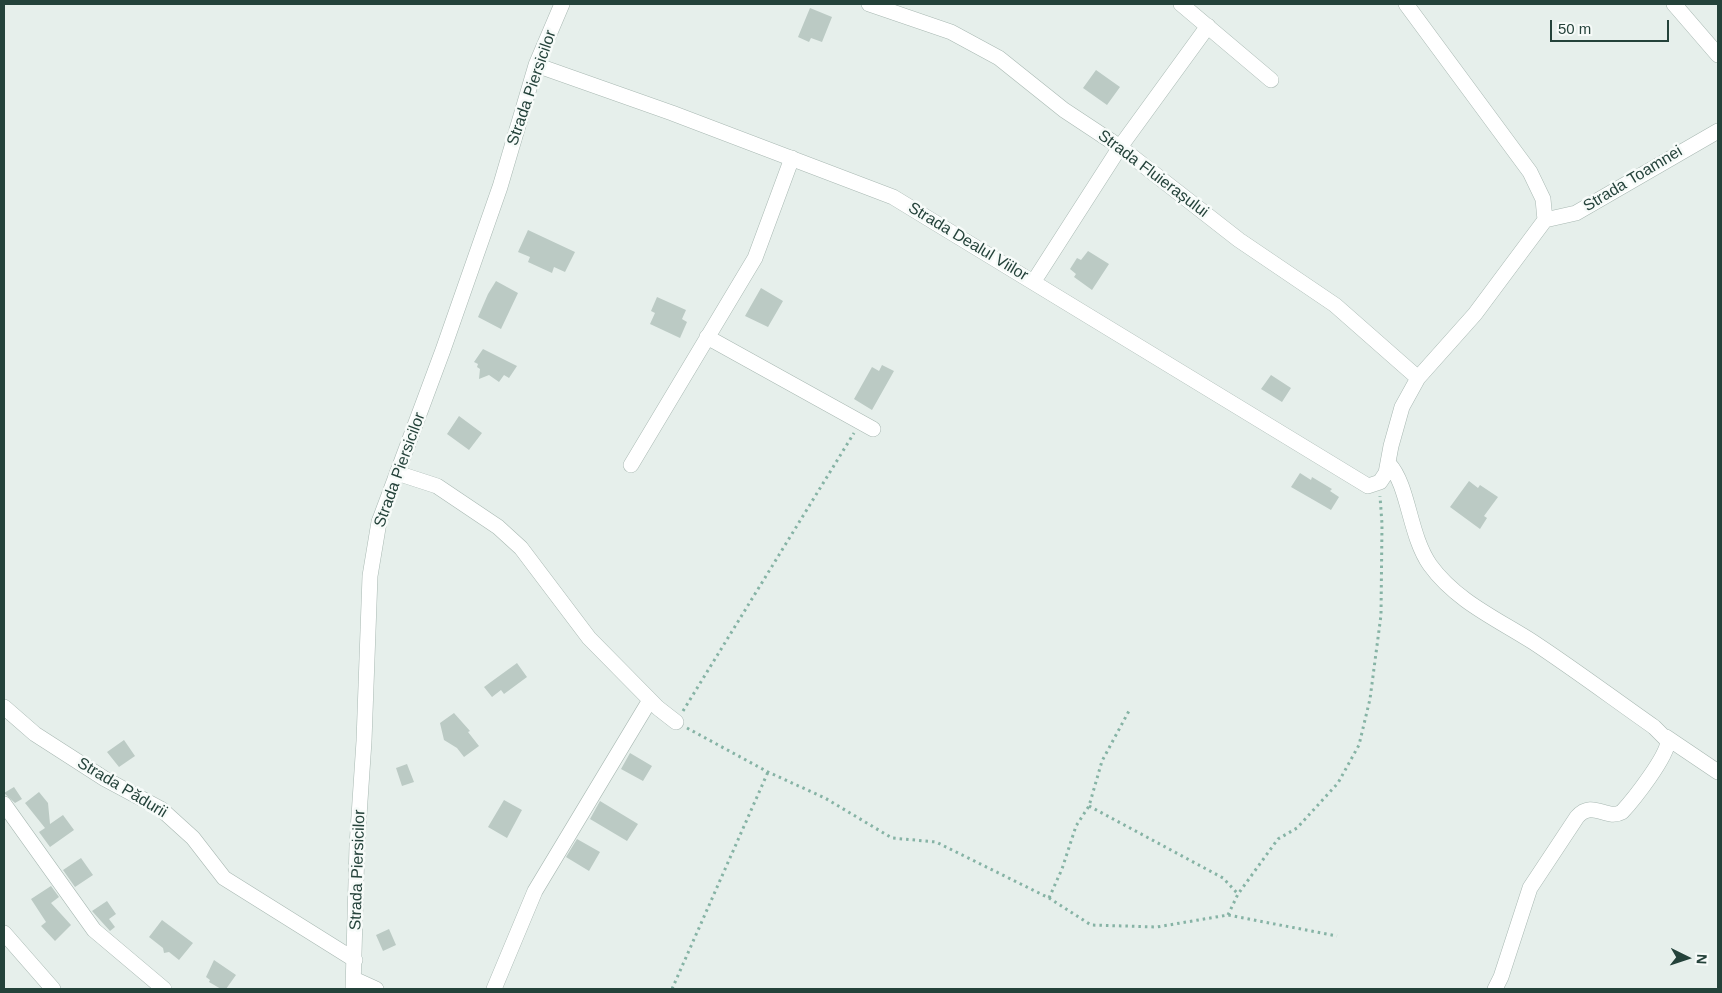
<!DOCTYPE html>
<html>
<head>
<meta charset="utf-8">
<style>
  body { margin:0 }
  #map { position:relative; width:1722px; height:993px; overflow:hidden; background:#e6efeb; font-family:Helvetica,sans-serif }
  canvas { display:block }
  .frame { position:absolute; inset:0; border:5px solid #24423a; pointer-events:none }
  .north { position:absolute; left:1662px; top:933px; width:50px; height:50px; -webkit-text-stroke:4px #f7fbf9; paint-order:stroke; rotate:94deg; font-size:14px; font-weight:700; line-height:20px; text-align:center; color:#24423a }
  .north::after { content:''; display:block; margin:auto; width:18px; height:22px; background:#24423a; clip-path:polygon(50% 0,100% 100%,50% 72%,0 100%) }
  .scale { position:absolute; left:1550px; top:20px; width:119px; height:22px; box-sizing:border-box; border:2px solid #24423a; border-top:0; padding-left:6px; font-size:15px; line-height:18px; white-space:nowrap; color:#24423a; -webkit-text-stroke:4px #f7fbf9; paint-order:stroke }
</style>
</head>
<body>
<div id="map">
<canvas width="1722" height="993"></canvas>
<div class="frame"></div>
<div class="north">N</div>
<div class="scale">50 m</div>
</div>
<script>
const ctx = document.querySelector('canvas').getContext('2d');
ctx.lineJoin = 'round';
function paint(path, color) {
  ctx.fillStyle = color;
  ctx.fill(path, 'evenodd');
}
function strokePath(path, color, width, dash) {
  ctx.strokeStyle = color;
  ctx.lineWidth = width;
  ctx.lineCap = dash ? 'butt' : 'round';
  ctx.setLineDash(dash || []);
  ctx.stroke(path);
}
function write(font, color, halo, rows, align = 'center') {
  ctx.font = font + ' Helvetica,sans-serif';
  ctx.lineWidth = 5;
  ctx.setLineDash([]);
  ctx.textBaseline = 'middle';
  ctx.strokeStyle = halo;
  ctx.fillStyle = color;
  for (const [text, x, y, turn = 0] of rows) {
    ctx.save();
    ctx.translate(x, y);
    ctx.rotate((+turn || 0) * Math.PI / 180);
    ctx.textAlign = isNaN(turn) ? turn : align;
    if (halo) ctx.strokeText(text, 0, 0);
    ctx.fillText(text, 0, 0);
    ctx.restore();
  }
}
const building = new Path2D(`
  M810,8L832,17L822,42L811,38L809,42L798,37Z
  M1096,70L1120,87L1107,105L1083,88Z
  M528,230L575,252L565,272L554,267L552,273L528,262L530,257L518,252Z
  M1088,251L1109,264L1092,290L1074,277L1076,274L1070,269L1077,258L1081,260Z
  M496,281L518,293L501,329L478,317L488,294Z
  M761,288L783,301L768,327L745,316Z
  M657,297L686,310L682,319L687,322L680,338L650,324L655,313L651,311Z
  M483,349L517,366L509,378L504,375L499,382L489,375L479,379L480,369L477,367L478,364L474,362Z
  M882,365L894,371L872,410L854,399L872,367L879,371Z
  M1271,375L1291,388L1282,402L1261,389Z
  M459,416L482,433L469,450L447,434Z
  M1300,473L1311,480L1312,477L1332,489L1330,491L1339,497L1331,510L1291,487Z
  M1469,481L1478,488L1480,485L1498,497L1484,516L1487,518L1480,529L1450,507Z
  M517,663L527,677L504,694L501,690L492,697L484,687Z
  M454,713L470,731L468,732L479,746L464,757L457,748L444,740L440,723Z
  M124,740L135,756L119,767L107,752Z
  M630,753L652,766L643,781L621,769Z
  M407,764L414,782L402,786L396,768Z
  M14,787L22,799L15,803L4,793Z
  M39,792L48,803L50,824L63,815L74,830L50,847L39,832L45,828L25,803Z
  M504,800L522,810L507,838L488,827Z
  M600,801L638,824L627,841L590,819Z
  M577,839L600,852L589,871L566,857Z
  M81,858L93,875L75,887L63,870Z
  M51,886L59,897L51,903L71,925L55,941L41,926L46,922L31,899Z
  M107,901L116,914L109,919L115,927L110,931L92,911Z
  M162,920L193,943L179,960L169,952L164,953L163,948L149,937Z
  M389,929L396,945L383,951L376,935Z
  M214,960L236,975L226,989H221L209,982L210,980L206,977Z`);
const path = new Path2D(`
  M683,711L854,433
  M687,728L768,772L825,798L892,838L936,842L1049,898L1091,925L1157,927L1228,915L1337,936
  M1089,806L1223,878L1238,894
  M1049,898L1062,869L1076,826L1089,806L1102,761L1130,709
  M1228,915L1238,894L1278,839L1297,828L1338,783L1359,745L1370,699L1381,615L1382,524L1380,496
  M672,989L768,772`);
const minor = new Path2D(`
  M869,4L951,32L999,58L1064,110L1120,147L1239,240L1335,305L1418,378
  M1181,4L1271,80
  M1674,4L1718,55
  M536,65L672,113L893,197L1368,486L1380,482L1386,473L1391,446L1402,407L1418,378L1475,314L1545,220L1543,199L1530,172L1406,4
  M1545,220L1576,213L1718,131
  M1034,281L1120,147L1208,26
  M707,337L873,429
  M1389,464C1409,486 1409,535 1430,565C1456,601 1497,619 1533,642C1574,669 1614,699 1654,727L1668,741C1667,757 1634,799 1622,812C1606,821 1593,799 1577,817L1530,888L1501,977L1495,989
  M631,465L755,258L792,158
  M397,473L437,486L498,527L521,548L589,638L658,708L676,722
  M4,707L35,734L105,779L161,809L193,838L224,878L355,960
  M1666,737L1718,772
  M4,804L94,930L164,989
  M4,933L53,989
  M354,979L376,989
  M353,989L357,846L364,741L370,576L379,522L443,350L500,187L536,65L562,4
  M494,989L535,891L650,700`);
const streetNames = [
  ["Strada Piersicilor",532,88,-71],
  ["Strada Fluierașului",1153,174,37],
  ["Strada Toamnei",1633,179,-31],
  ["Strada Dealul Viilor",968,242,31],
  ["Strada Piersicilor",400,470,-70],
  ["Strada Pădurii",122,788,31],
  ["Strada Piersicilor",358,870,-88]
];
paint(building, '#bbcac4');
strokePath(minor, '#a8b8b2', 16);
strokePath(path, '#86b3a5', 3, [2.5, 4]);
strokePath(minor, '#fff', 15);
write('16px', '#24423a', '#f7fbf9', streetNames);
</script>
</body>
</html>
